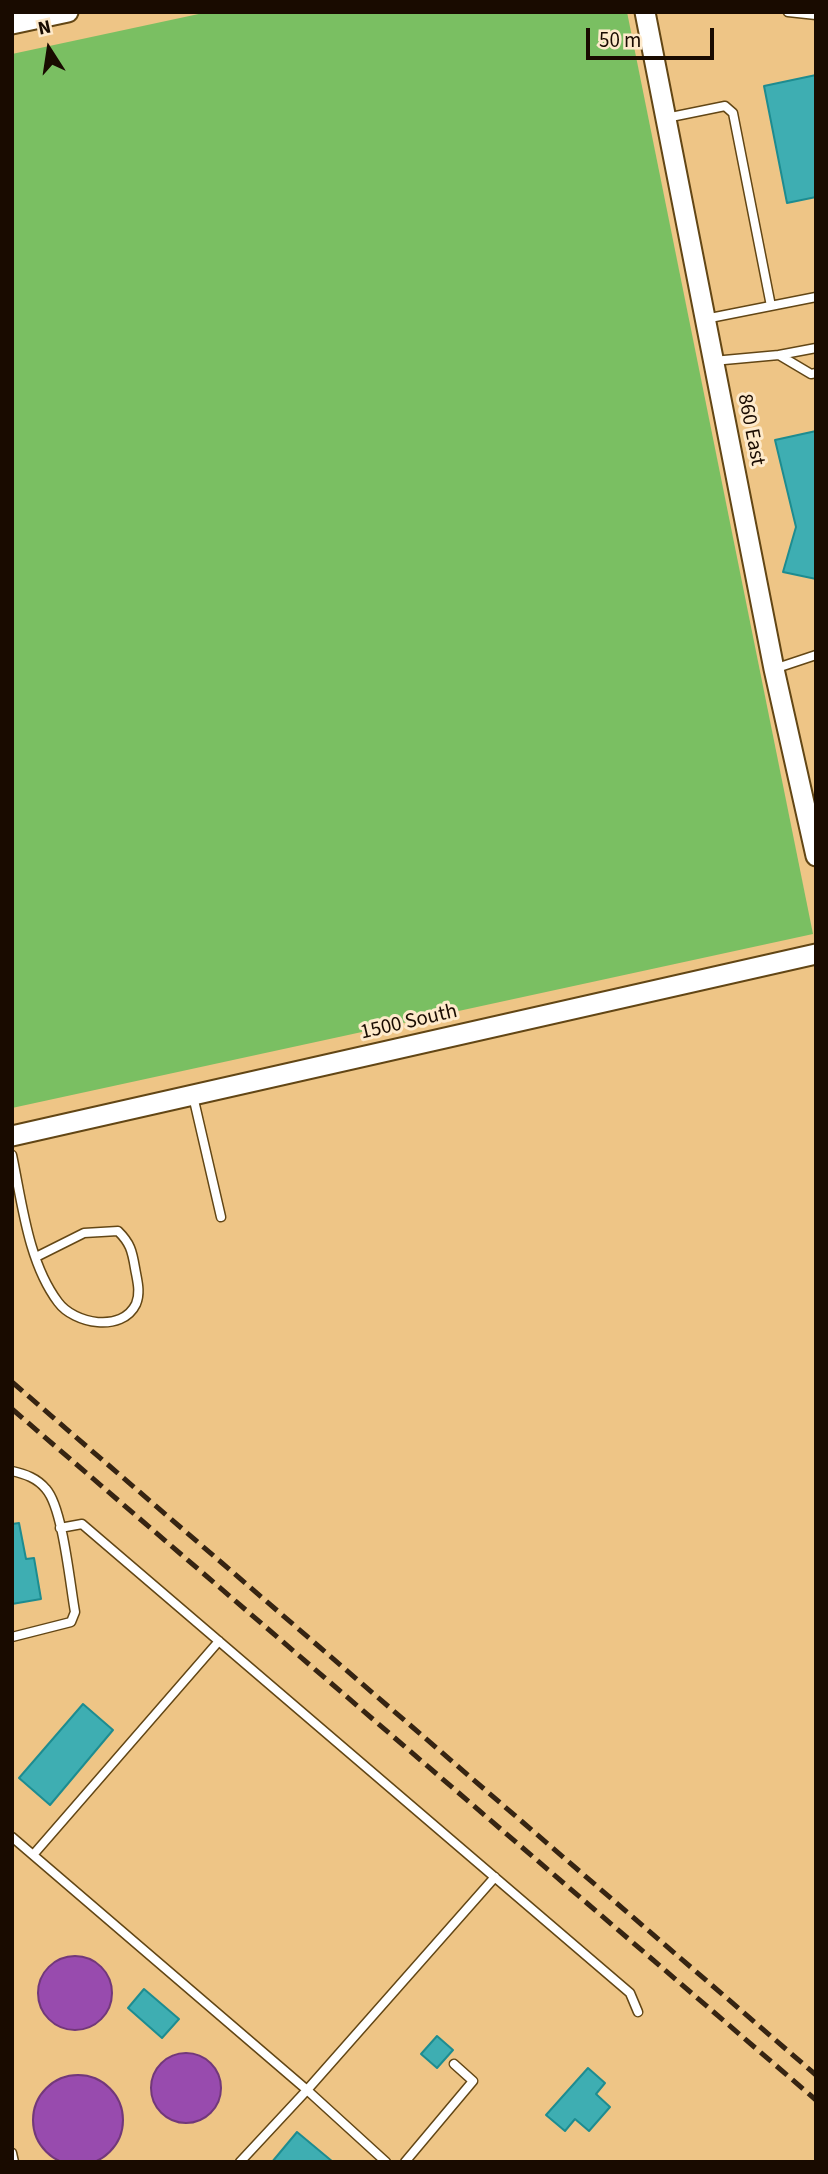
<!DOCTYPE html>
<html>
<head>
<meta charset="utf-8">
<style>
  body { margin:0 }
  #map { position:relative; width:828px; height:2174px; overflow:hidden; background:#eec586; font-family:"Source Sans 3",sans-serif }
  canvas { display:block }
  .frame { position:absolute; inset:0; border:14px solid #190b00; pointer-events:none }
  .north { position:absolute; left:14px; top:14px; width:70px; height:70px; -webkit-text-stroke:5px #feeacb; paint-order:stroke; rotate:348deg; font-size:19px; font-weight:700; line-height:28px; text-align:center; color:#190b00 }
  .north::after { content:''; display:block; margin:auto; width:24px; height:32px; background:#190b00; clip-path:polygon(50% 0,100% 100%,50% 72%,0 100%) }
  .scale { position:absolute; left:586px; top:28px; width:128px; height:32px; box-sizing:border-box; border:4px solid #190b00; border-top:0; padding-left:9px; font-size:21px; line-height:24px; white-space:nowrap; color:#190b00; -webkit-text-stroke:5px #feeacb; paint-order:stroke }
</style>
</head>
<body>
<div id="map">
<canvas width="828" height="2174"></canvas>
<div class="frame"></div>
<div class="north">N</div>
<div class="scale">50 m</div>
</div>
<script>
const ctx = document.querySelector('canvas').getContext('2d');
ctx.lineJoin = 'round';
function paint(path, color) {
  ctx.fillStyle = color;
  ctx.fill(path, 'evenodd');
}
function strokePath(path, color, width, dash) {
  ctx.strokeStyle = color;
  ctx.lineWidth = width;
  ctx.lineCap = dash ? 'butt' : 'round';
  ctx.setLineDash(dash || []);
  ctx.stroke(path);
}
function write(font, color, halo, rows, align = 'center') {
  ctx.font = font + ' "Source Sans 3",sans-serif';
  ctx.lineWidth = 6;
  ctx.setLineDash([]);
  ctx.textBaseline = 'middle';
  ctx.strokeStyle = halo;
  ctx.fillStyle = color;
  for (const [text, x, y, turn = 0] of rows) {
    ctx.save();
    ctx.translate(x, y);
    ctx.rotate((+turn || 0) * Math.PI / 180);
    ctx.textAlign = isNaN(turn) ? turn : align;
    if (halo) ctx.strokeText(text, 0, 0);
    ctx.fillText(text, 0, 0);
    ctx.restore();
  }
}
const green = new Path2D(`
  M208,12H627L813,934L12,1108V54Z`);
const water = new Path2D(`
  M38 1993a37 37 0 1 1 74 0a37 37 0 1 1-74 0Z
  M151 2088a35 35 0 1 1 70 0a35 35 0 1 1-70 0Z
  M33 2120a45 45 0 1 1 90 0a45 45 0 1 1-90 0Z`);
const building = new Path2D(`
  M816,75V197L787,203L764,86Z
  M816,431V579L783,572L796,527L775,440Z
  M19,1523L26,1559L34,1558L41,1599L12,1604V1524Z
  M83,1704L113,1730L50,1805L19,1778Z
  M144,1989L179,2019L162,2038L128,2008Z
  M437,2036L453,2050L437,2068L421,2054Z
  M588,2068L605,2083L596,2094L610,2107L589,2131L575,2119L565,2131L546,2115Z
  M297,2132L333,2162H272Z`);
const service = new Path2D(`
  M788,12L816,15
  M666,118L725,106L733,113L771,306
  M705,319L816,297
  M779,355L816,348
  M713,361L779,355L811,374L816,373
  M774,669L816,655
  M193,1096L221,1217
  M12,1155C22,1202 28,1262 58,1302C74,1324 122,1333 136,1304C141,1292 137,1280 135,1268C132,1250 130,1243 118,1231L84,1233L36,1257
  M12,1471C25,1474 37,1478 46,1489C63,1508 70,1585 75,1612L71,1622L12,1637
  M60,1528L82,1524L630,1993L638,2012
  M12,1837L307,2090L495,1877
  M33,1855L219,1641
  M12,2153L14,2162
  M240,2162L307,2090L386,2162
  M405,2162L473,2081L454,2064`);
const tertiary = new Path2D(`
  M645,12L774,669L816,856
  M12,24L68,12
  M12,1136L816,954`);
const rail = new Path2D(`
  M12,1382L816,2075
  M12,1409L816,2100`);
const streetNames = [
  ["860 East",750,430,79],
  ["1500 South",409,1023,-13]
];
paint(green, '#7abf62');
paint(water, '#984bae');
strokePath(water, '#72387a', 2);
paint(building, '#3eaeb2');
strokePath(building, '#1d8c90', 2);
strokePath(service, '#624615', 11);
strokePath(tertiary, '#624615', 23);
strokePath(service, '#fff', 8);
strokePath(tertiary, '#fff', 19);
strokePath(rail, '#362412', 5, [14, 7]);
write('21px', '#190b00', '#feeacb', streetNames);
</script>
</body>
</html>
